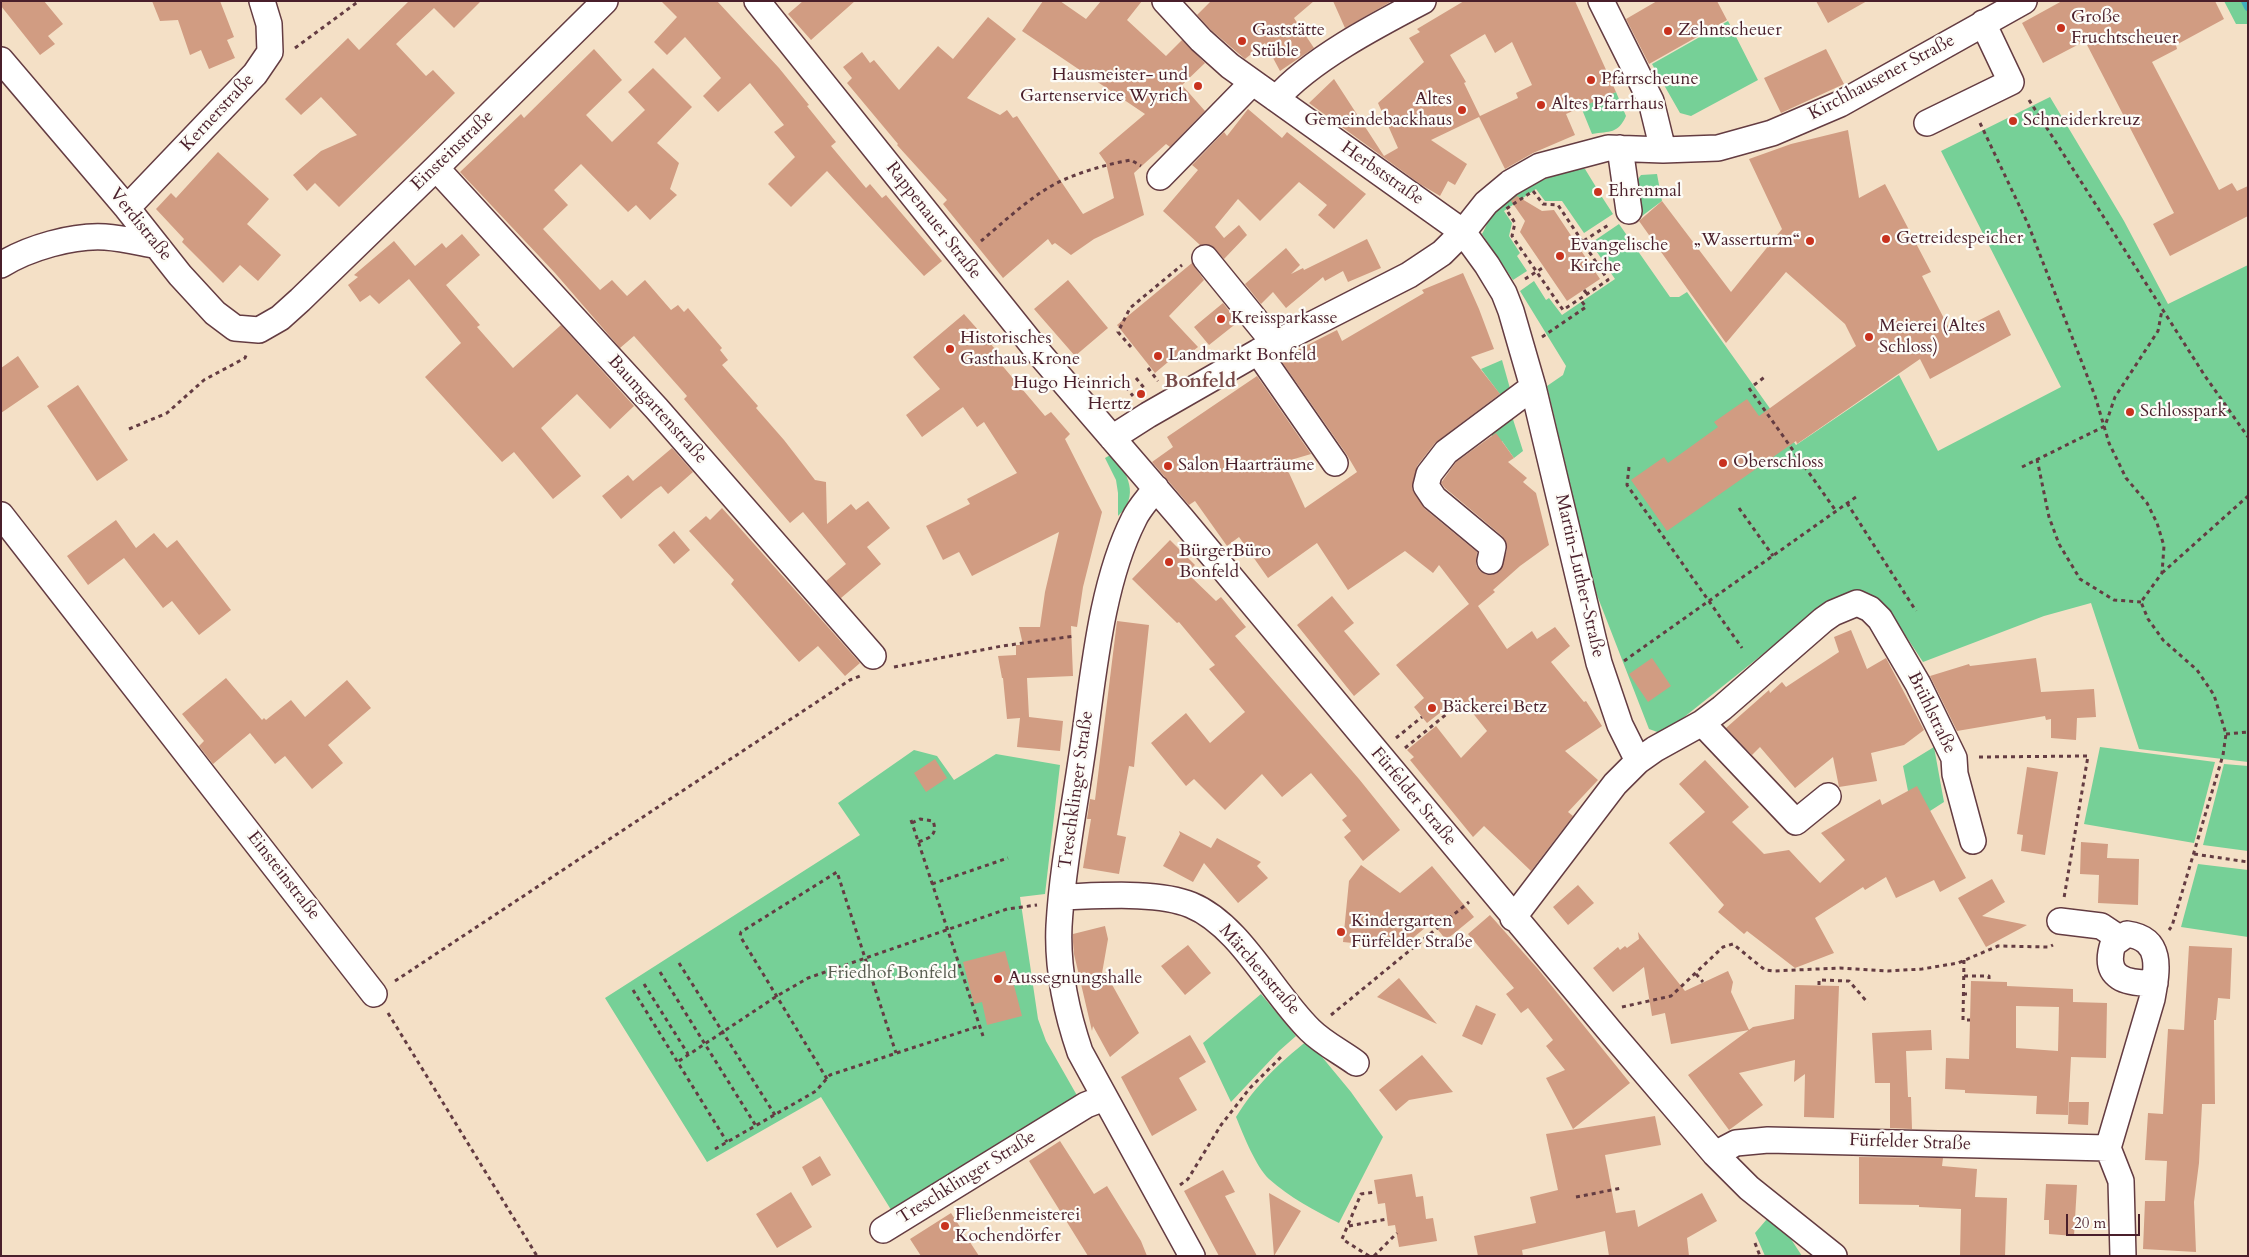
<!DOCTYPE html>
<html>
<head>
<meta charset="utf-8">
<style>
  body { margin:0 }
  #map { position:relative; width:2249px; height:1257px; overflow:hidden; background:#f4e0c6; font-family:Cardo,serif }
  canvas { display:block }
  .frame { position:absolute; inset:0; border:2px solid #4a1f2b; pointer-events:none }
  .scale { position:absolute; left:2066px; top:1214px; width:74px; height:22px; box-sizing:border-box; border:2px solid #4a1f2b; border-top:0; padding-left:6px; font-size:15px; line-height:18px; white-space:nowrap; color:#4a1f2b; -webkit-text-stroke:4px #fdfcf7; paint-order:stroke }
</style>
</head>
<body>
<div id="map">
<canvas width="2249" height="1257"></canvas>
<div class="frame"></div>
<div class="scale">20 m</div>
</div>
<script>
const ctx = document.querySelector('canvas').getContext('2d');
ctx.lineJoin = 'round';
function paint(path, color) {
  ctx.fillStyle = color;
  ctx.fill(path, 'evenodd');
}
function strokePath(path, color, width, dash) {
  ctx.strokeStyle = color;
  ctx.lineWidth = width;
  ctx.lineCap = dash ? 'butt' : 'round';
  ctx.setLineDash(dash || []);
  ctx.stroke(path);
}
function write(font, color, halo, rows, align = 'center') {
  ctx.font = font + ' Cardo,serif';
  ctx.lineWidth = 4.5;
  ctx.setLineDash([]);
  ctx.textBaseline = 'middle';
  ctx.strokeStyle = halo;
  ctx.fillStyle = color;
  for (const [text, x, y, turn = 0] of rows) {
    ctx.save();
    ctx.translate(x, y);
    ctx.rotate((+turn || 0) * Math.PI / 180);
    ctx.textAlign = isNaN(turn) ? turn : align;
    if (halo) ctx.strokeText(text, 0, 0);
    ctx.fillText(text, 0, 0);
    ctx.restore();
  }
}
const green = new Path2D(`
  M2224,1H2248V24H2236Z
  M1728,21L1758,80L1691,116L1680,113L1652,64Z
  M1616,92L1626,116C1618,134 1610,131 1592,134L1581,107Z
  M2050,97L2124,221L2168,304L2248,265V762L2139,749L2091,603L2044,616L1923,662L1894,618L1882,605L1845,595L1833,598L1663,734L1649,729L1595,590L1547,386L1563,375L1566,366L1520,291L1534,281L1546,300L1549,298L1562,315L1615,279L1591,243L1619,224L1670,297H1679L1687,292L1796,445L1899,375L1938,451L2061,387L1941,151Z
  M1579,168L1585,169L1596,187L1592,189L1598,198L1602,197L1613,214L1584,233L1562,201H1545L1536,189L1504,211L1512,223L1509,236L1520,253L1517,256L1527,271L1513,280L1482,234C1486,228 1488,219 1493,213C1512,189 1551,176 1579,168Z
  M1657,174L1662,201L1638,219C1632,206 1631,187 1641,175Z
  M1502,360L1511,392L1502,397L1481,369Z
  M1511,413L1523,451L1514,458L1502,441L1498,443L1486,428Z
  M1112,454C1128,473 1140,496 1118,516V493L1116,480L1105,458Z
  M1934,747L1944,802L1930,811L1908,791L1903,766Z
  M2100,747L2215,762L2194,843L2084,824Z
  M914,750L937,756L954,780L996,754L1060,765L1045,894L1020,897L1038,1019L1046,1041L1079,1099L893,1213L821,1097L707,1162L605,998L860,835L838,803Z
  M2224,764L2248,766V851L2203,845Z
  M2198,864L2248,870V937L2181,927Z
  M1261,994L1296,1036L1279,1051L1231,1102L1203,1043Z
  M1308,1040L1351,1092L1383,1137L1339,1223C1315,1211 1289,1197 1269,1179C1256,1167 1243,1134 1236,1117C1256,1085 1278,1064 1308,1040Z
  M1767,1219L1789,1236L1802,1256H1765L1755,1233Z`);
const stream = new Path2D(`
  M2245,1L2248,7`);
const building = new Path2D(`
  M1,1H44L63,24L48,36L55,44L40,55L1,6Z
  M152,1H220L234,37L227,40L235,58L209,69L201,50L190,55L178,20L160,21Z
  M409,1H481L454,28L434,8L396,44L426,76L433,70L455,93L339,207L315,183L307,191L293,175L321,151L357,135L321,97L301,115L285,99L348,38L359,50Z
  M661,1H717L779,68L809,105L807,106L836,142L831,146L866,188L870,184L882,198L886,195L942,261L924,276L827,171L791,207L768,184L795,157L774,132L784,125L750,83L718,112L703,96L721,78L685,37L667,55L654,42L677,17Z
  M803,1H855L811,40L788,14Z
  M1043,1H1060L1086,19L1101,1H1142L1127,20L1166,56L1182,40L1205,63L1182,85L1205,111L1170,147L1166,144L1134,173L1144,215L1094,239L1071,255L1055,243L1052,245L1048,239L1003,278L943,204L947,200L897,145L898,144L847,83L852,78L843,67L862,52L870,63L874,60L899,90L938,46L953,59L988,17L1016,39L967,98L1000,115L1007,110L1013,118L1017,116L1083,214L1114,198L1106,163L1099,153L1145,114L1022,31Z
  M1211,1H1314L1294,18L1314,48L1280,71L1265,43L1245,59L1211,30L1197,15Z
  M1333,1H1392L1345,28Z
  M1464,1H1575L1616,92L1566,114L1575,135L1533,153L1505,169L1479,117L1431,140L1467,164L1455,185L1448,181L1440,196L1420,184L1309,103L1334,79L1384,156L1398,148L1378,103L1424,62L1409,38L1420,32L1417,29ZM1485,34L1495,53L1512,42L1532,85L1516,93L1518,98L1480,116L1464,83L1466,82L1450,55Z
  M1657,1H1717L1727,20L1649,64L1626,19Z
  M1816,1H1867L1828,23Z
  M2062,1H2215L2224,19L2176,45L2177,49L2152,62L2219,190L2232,183L2237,191L2248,186V216L2170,256L2153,224L2174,213L2085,41L2043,63L2022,23Z
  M594,49L622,80L586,115L612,142L645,110L628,92L653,68L692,107L657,143L679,163L670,189L677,195L650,220L636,205L628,212L581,164L554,190L568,205L543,229L600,290L612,280L627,296L645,280L671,310L678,305L684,312L688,308L722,348L720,350L728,360L722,365L758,406L756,408L784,440L815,480L826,482L827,524L851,504L856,510L868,501L890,528L867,547L881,564L841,598L826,581L846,564L803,512L790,523L684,399L687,396L634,336L620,348L555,273L460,172L521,114L524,118Z
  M1826,49L1844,84L1781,113L1764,78Z
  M1248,109L1282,138L1287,132L1366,194L1334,229L1318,215L1327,205L1299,182L1260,221L1238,199L1215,227L1224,238L1239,225L1247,235L1224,259L1211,245H1200L1163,211L1198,170L1192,165L1224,132L1227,136Z
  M1848,130L1859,198L1885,184L1931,272L1922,276L1950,330L1963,323L1966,327L1999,310L2011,335L1930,379L1920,359L1797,444L1796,441L1667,531L1631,480L1664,457L1668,463L1718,427L1714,422L1747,399L1759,416L1856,346L1845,324L1786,272L1726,343L1639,221L1662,201L1731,292L1782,229L1749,159L1791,144Z
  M218,152L269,199L247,224L281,255L258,281L240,265L223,283L182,242L184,239L156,209L171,193L176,198Z
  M1517,196L1542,211L1554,210L1600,279L1567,301L1520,232L1525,221L1511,201Z
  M462,234L480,255L446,285L480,325L477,327L513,368L561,325L634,406L610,429L577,394L541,428L581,476L553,499L514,452L502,462L425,377L461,343L409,279L379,304L370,295L360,302L348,285L358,277L354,275L394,241L415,266L442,243L446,248Z
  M1367,239L1381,268L1348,282L1343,271L1325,281L1323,277L1286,308L1273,292L1261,304L1245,284L1286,248L1300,265L1291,274L1303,268L1304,270Z
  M1192,263L1204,280L1169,316L1198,347L1179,362L1174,357L1155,373L1117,325Z
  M1463,273L1479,309L1494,349L1471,357L1500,394L1435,443L1417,466L1412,489L1425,509L1477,552L1476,565L1480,571L1487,575L1495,574L1500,571L1507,550L1506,542L1502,536L1445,488L1441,483L1456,462L1496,433L1514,458L1508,462L1527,478L1523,482L1536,493L1549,545L1520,566L1493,590L1495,592L1478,606L1507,649L1532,631L1537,639L1555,627L1570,646L1551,662L1584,702L1586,701L1602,726L1565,751L1598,780L1568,812L1573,816L1531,871L1484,826L1473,837L1410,760L1414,757L1407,750L1436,726L1461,758L1487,731L1460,697L1427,723L1414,707L1424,698L1396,665L1469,604L1439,565L1433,573L1405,551L1348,590L1317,543L1268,578L1239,537L1227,546L1195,501L1189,505L1152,462L1173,447L1167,437L1257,376L1311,454L1284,462L1305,508L1357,472L1347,455L1280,359L1337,330L1342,341L1424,293L1422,290Z
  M1068,280L1108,328L1075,356L1034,309Z
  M1223,303L1238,322L1209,345L1194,327Z
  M964,314L1004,359L1000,363L1045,416L1051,412L1070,434L1065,439L1102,512L1083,587L1077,627L1071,626L1073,676L1027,678L1029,717L1063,721L1060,751L1017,747L1020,718L1007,719L1003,678H1002L998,656L1016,655V645H1023L1019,627H1040L1045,592L1059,532L972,576L959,552L943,560L926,526L970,504L967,499L1017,473L984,422L977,427L963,407L922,437L906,415L940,389L913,357Z
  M18,356L39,387L1,413V368Z
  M78,385L128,460L97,481L47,406Z
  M672,448L693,472L668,494L661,486L655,490L621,519L602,496L628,475L633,481Z
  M722,508L860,663L845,676L818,646L799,662L731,584L734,580L689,531L706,516L710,520Z
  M116,520L136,548L154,533L167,548L177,540L231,610L199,635L172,601L163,608L124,558L88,585L67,556Z
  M674,531L690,550L674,564L658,545Z
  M1170,540L1195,565L1187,573L1216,601L1221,597L1246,627L1235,636L1359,779L1400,830L1363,861L1344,837L1351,831L1342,820L1347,816L1311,773L1282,797L1262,774L1225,810L1194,779L1186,786L1151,743L1186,713L1210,743L1245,712L1209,669L1215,665L1179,622L1177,623L1132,579Z
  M1332,596L1354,623L1344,631L1380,674L1354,696L1297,625Z
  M1117,621L1149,625L1134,767L1129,766L1117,835L1126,837L1119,874L1083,868L1091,819H1087L1090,799L1095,800Z
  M1851,630L1867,669L1886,658L1924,730L1904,745L1871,753L1877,781L1839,787L1833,757L1795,788L1760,747L1752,755L1726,728L1769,690L1770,693L1782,682L1786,687L1839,652L1834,637Z
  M1652,658L1671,686L1648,702L1629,674Z
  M2036,658L2041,692L2094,689L2096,717L2077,718L2076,740L2051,738V719L2046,720L2045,716L1957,731L1930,676L1969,664L1970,666Z
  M226,678L262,720L264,718L266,720L291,700L305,717L347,680L371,708L328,745L343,763L312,789L285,756L275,764L250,733L213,764L199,746L204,741L182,714Z
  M935,759L947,778L926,792L914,773Z
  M1705,760L1749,807L1732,822L1764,854L1789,850L1820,883L1845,860L1821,833L1880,799L1882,805L1917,786L1966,878L1940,892L1934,880L1896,898L1886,877L1865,890L1863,887L1815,918L1834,953L1795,968L1747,931L1744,934L1718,912L1724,905L1669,843L1705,812L1679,784Z
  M2027,767L2058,772L2045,855L2021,851L2023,835L2017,834Z
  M1179,831L1211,848L1217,838L1261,862L1257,866L1268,878L1238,903L1204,863L1193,882L1163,866L1180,834Z
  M2081,842L2108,844L2107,858L2139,859L2138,905L2098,903L2099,875L2080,874Z
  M1361,865L1400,893L1432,866L1474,917L1446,940L1432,922L1401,948L1343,942L1349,881Z
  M1992,879L2005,902L1982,916L2027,925L1986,947L1958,898Z
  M1578,885L1594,903L1568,925L1553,907Z
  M1490,915L1538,969L1630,1083L1573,1129L1546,1078L1565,1070L1546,1046L1553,1040L1528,1008L1521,1013L1506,994L1514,988L1468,934Z
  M1105,926L1108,939L1101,979L1105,972L1139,1033L1110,1057L1093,1026L1092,1031L1074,954L1073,942V934Z
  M1638,932L1685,991L1728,971L1733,982L1731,992L1749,1030L1671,1044L1665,1013L1652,1016L1644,967L1613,992L1593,968L1618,947L1620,950L1625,946L1627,948L1639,939Z
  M1188,945L1211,973L1185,995L1161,966Z
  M2189,946L2232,948L2230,999L2218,998L2216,1020H2214L2215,1104H2202L2199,1163L2194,1202L2196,1252L2143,1249L2145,1201H2165L2167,1161L2145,1160L2148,1113L2163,1114L2168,1029L2184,1030Z
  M1005,951L1022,1016L987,1025L982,1002L974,1004L963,962Z
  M1399,978L1437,1024L1377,997Z
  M1971,981L2007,982V986L2073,989V1002L2107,1003L2106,1058L2071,1057L2068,1115L2036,1114L2037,1096L1965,1093V1090L1945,1089L1946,1058L1969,1059ZM2016,1006L2059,1007L2058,1051L2016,1048Z
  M1795,985L1839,986L1834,1118L1804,1117L1805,1074L1794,1082L1795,1060L1739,1073L1763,1105L1729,1130L1688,1075L1753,1027L1794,1019Z
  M1476,1005L1496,1014L1482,1045L1462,1036Z
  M1931,1030L1932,1050L1906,1051L1908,1097H1911L1912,1129L1890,1128V1083H1875L1872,1033Z
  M1190,1035L1206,1062L1179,1078L1197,1110L1152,1136L1121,1077Z
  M1422,1055L1453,1092L1409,1100L1396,1111L1379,1090Z
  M2069,1102H2089L2088,1125L2068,1124Z
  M1655,1116L1661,1145L1605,1155L1616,1213L1635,1210L1638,1227L1702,1193L1717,1221L1687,1238L1689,1256H1609L1605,1231L1522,1250L1523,1256H1478L1474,1236L1536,1223L1530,1197L1558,1190L1546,1134Z
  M1060,1141L1094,1194L1107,1186L1141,1241L1147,1256H1088L1029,1161Z
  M820,1156L831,1175L812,1186L802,1167Z
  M1859,1157L1943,1158L1942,1166L1977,1169L1975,1197L2007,1198L2005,1256H1960L1961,1209L1919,1207V1205L1859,1204Z
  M1223,1170L1235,1192L1225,1196L1257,1256H1219L1184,1191Z
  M1412,1174L1416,1197L1423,1196L1426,1219L1433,1218L1437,1241L1399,1247L1395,1225L1388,1226L1385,1203L1378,1204L1374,1180Z
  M2046,1184L2077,1185L2074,1236L2049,1234V1220H2044Z
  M791,1192L812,1227L777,1248L756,1214Z
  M1269,1193L1301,1211L1274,1256Z
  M951,1213L979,1256H921L910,1239Z`);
const path = new Path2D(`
  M295,48L359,1
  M2029,100L2205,376L2248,437
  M1980,123L2028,224L2095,396L2109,443L2126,478L2147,503L2157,523L2164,546L2162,573L2141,602L2148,619L2163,640L2197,670L2214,695L2226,734L2223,755L2172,926L2169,930
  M1533,191L1543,204L1558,205L1608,280L1563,310L1512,236L1515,223L1506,209Z
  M981,241C1005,221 1033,194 1061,181C1083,171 1108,164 1131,160L1141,166
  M1577,245L1610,224
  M1525,279L1544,267
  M1584,290L1587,294
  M1542,337L1586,307L1580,299
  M1131,347L1118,332L1130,308L1182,265
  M1148,368L1158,381
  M1136,378L1145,389
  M1754,385L1766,376
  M1126,387L1133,396
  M1749,388L1836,511
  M129,429L167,413L204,380L245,358L247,353
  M2037,459L2049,517L2059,544L2080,579L2114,600L2141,602
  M1629,467L1627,485L1742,648
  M2022,467L2105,426L2115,397L2158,331L2162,310
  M1847,503L1916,611
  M1739,508L1773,556
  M2162,573L2248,496
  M1624,661L1856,497
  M894,667L1002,646L1075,636
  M2226,734L2248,732
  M1396,738L1422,717
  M1405,748L1459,704
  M1979,757L2088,756L2064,898
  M911,820L983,1036
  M912,823L920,819L933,821C938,835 930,838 918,842
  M2194,854L2248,862
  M932,884L1008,858
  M1964,960L1963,1020H1970
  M679,963L775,1115
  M660,972L756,1126
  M1696,974L1703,982
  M1964,976H1989V981
  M395,981L850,680L860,676
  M644,984L688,1054
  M1819,985V980L1849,981L1868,1003
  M633,990L727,1142
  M1963,994H1971
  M1622,1007L1671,996L1723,947L1733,944L1765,970L1773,971L1840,968L1888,971L1922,969L1958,963L1998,946L2049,947L2053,945
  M388,1013L537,1256
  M1331,1015L1469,902
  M679,1061L777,996L808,978L1007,909L1037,905
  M827,1079L740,936L741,932L837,872L896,1053
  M715,1149L816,1091L830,1075L979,1026
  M1180,1185L1188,1179L1221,1125L1250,1088L1283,1055
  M1576,1197L1622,1188
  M1349,1226L1387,1219
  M1755,1243L1760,1256
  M1369,1256L1342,1239L1361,1194L1376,1192
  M1374,1256L1397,1233`);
const minor = new Path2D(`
  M757,1L1039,353L1182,519L1614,1036L1715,1154L1749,1188L1834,1256
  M1165,1L1201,40L1230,66L1463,232L1487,265L1504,293L1511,311L1533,387L1599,663L1620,725L1638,761
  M1601,1L1651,101L1663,150
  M1,60L127,208L180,275L215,313L235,328L259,330L280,318L300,300L436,168L605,1
  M1276,99C1310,60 1377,25 1423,1
  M1927,123L2011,82L1983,23
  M1620,148L1629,211
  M436,168L657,409L873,656
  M1160,177L1252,83
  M127,208L255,74L270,52L269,24L262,1
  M1205,258L1275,344
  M1,265C28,248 73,235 105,237C121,238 138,242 154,245
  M1258,352L1335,463
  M1112,438L1148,415L1258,352L1409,275L1442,253L1463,232L1486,203L1510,183L1540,166L1608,148L1663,150L1718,148L1772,133L1840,104L2024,1
  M1156,488C1149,498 1139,508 1134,519C1099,588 1093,684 1081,761C1073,816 1062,871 1059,926C1057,969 1066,1011 1080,1052L1192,1256
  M1,515L374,994
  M1490,561L1493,547L1434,498L1426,486L1429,474L1446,452L1533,387
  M1702,723L1796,822L1828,796
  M1062,897C1098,896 1158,891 1191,905C1240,925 1272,993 1310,1030C1323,1043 1341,1052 1356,1063
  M1513,918L1615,784L1638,761L1655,749L1702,723L1722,708L1823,620L1833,613L1857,603L1870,609L1880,619L1918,684L1954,758L1955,774L1973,841
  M2060,921L2101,926L2119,938
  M2108,1148L2152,999C2157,971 2164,939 2127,934L2113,944C2102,979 2127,984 2155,983
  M1715,1154L1736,1143L1768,1140L2108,1148L2121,1181L2123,1256
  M883,1230L1086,1105L1104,1098`);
const markers = [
  [2061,28,5,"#c8321e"],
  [1668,31,5,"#c8321e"],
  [1242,41,5,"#c8321e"],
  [1591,80,5,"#c8321e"],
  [1198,86,5,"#c8321e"],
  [1541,105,5,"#c8321e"],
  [1462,110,5,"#c8321e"],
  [2013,121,5,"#c8321e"],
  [1598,192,5,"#c8321e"],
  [1886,239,5,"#c8321e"],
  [1810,241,5,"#c8321e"],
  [1560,256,5,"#c8321e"],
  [1221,319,5,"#c8321e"],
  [1869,337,5,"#c8321e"],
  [950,349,5,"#c8321e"],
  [1158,356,5,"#c8321e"],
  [1141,394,5,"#c8321e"],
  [2130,412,5,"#c8321e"],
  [1723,463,5,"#c8321e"],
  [1168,466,5,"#c8321e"],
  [1169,562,5,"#c8321e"],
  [1432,708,5,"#c8321e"],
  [1341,932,5,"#c8321e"],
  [998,979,5,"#c8321e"],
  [945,1226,5,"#c8321e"]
];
const poiNames = [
  ["Große",2071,18],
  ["Fruchtscheuer",2071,39],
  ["Gaststätte",1252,31],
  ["Stüble",1252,52],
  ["Zehntscheuer",1678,31],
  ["Hausmeister- und",1188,76,"right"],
  ["Gartenservice Wyrich",1188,97,"right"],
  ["Pfarrscheune",1601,80],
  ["Altes",1452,100,"right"],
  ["Gemeindebackhaus",1452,121,"right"],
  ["Altes Pfarrhaus",1551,105],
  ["Schneiderkreuz",2023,121],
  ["Ehrenmal",1608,192],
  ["Getreidespeicher",1896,239],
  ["„Wasserturm“",1800,241,"right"],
  ["Evangelische",1570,246],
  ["Kirche",1570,267],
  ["Kreissparkasse",1231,319],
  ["Meierei (Altes",1879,327],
  ["Schloss)",1879,348],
  ["Historisches",960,339],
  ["Gasthaus Krone",960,360],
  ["Landmarkt Bonfeld",1168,356],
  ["Hugo Heinrich",1131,384,"right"],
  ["Hertz",1131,405,"right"],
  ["Schlosspark",2140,412],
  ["Oberschloss",1733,463],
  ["Salon Haarträume",1178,466],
  ["BürgerBüro",1179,552],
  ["Bonfeld",1179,573],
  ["Bäckerei Betz",1442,708],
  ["Kindergarten",1351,922],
  ["Fürfelder Straße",1351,943],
  ["Aussegnungshalle",1008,979],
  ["Fließenmeisterei",955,1216],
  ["Kochendörfer",955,1237]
];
const streetNames = [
  ["Kirchhausener Straße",1882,78,-28],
  ["Kernerstraße",218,113,-47],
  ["Einsteinstraße",453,151,-44],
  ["Herbststraße",1382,174,35],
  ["Rappenauer Straße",933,221,52],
  ["Verdistraße",140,225,51],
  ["Baumgartenstraße",657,410,48],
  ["Martin-Luther-Straße",1579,576,77],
  ["Brühlstraße",1931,713,64],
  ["Treschklinger Straße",1077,790,-82],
  ["Fürfelder Straße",1413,797,50],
  ["Einsteinstraße",283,876,52],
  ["Märchenstraße",1259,970,49],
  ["Fürfelder Straße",1910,1143,2],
  ["Treschklinger Straße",967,1178,-32]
];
const parkNames = [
  ["Friedhof Bonfeld",892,974]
];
const quarterNames = [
  ["Bonfeld",1200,382]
];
paint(green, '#76d097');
strokePath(stream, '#41b0bd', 8);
paint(building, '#d19c82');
strokePath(minor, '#643c42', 28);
strokePath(path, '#643c42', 3, [4, 4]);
strokePath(minor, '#fff', 25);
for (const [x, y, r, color] of markers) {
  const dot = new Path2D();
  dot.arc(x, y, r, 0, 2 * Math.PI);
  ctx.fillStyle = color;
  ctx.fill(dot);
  strokePath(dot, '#fdfcf7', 2);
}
write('18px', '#4a1f2b', '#fdfcf7', poiNames, 'left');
write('18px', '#4a1f2b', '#fdfcf7', streetNames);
write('18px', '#595d51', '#fdfcf7', parkNames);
write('bold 20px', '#794b49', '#fdfcf7', quarterNames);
</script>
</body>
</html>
